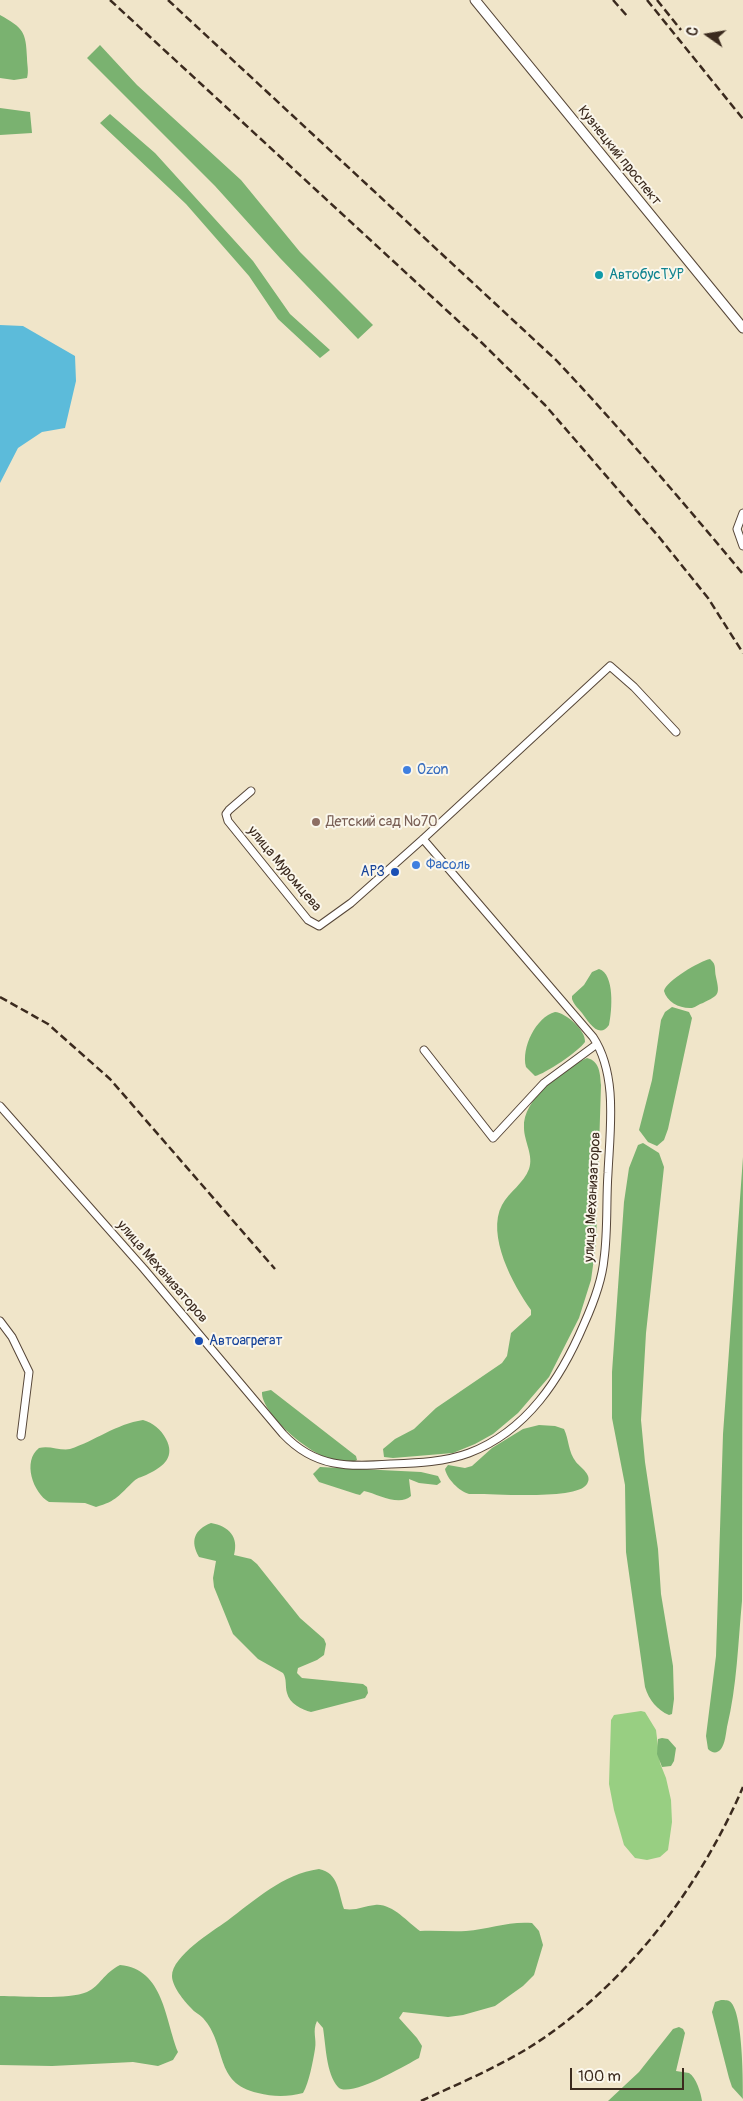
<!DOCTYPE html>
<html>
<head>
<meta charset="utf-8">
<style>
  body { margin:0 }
  #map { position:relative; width:743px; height:2101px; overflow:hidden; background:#f0e5c9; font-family:Pangolin,sans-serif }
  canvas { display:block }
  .north { position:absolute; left:683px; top:10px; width:50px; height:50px; -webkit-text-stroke:4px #fbf7ec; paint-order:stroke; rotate:283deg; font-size:14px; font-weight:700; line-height:20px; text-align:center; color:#3b2a1e }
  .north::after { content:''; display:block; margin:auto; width:18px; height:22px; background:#3b2a1e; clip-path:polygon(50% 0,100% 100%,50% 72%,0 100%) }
  .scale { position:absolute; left:570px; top:2068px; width:114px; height:22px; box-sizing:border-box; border:2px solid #3b2a1e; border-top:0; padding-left:6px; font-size:15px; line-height:18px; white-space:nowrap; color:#3b2a1e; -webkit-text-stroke:4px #fbf7ec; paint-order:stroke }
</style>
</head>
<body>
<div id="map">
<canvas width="743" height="2101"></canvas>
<div class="north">С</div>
<div class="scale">100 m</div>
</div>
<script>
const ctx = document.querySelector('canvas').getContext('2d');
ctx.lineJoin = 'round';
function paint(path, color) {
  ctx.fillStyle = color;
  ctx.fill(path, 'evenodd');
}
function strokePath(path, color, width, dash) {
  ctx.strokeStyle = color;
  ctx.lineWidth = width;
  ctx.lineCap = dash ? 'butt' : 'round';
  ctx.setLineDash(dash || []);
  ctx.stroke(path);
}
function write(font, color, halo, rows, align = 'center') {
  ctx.font = font + ' Pangolin,sans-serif';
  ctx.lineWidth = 4;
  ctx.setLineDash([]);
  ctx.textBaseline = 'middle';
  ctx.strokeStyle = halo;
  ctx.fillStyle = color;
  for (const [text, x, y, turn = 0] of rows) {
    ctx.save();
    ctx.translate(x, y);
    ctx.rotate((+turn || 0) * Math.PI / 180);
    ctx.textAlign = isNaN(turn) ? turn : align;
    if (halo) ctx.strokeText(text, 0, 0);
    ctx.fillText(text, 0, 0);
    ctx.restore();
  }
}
const green = new Path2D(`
  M641,1711L645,1712L656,1730L660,1763L666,1778L671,1800L672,1822L668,1850L660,1857L647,1860L635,1858L624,1845L614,1810L609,1784L611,1720L614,1715Z`);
const forest = new Path2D(`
  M0,15C23,28 26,31 27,58C27,65 29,71 27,78L14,80L0,78Z
  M100,45L137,85L241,180L300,252L373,325L358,339L280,258L215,186L87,58Z
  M0,108L30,112L32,133L0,135Z
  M110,114L155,153L253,261L290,314L330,350L320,358L278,319L249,276L186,204L100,123Z
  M710,959C717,965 714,968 716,977C720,995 719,995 703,1003C699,1004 696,1007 692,1008C680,1009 667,1002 664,991C666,981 700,961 710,959Z
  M599,969C615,974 612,1011 609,1025C599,1040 588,1021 582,1013C578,1008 574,1005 572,999V996L584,985L592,972Z
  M672,1007L689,1012L692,1018L668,1129L664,1140L657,1146L648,1142L639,1130L652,1080L661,1020L665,1012Z
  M555,1012C566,1013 586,1030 585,1042C579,1051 545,1074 535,1076L526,1067C521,1048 536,1017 555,1012Z
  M587,1058C600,1061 600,1074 601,1085L596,1244L591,1280L579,1318L549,1377L518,1413L493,1434L475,1444L453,1453L393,1458L384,1457L383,1449L395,1439L414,1429L436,1408L502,1363L507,1356L511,1333L531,1315V1310C513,1285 486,1235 502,1205C509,1192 524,1183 529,1169C534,1156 524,1141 524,1128C522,1099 563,1069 587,1058Z
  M643,1143L659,1153L664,1167L646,1333L641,1420L645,1462L658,1549L661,1594L673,1666L674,1699L672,1714L669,1715C657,1710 649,1700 645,1687L626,1552L625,1485L612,1418V1372L624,1202L629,1168L638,1145Z
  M743,1157L742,1601C738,1643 737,1686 727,1727C726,1733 725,1744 721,1749C717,1754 712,1753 708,1749L706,1736L716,1656L723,1434Z
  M271,1390L356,1456L357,1460C332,1477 260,1416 262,1392Z
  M143,1420C153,1423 161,1429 166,1439C175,1456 165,1466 148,1474C143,1477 138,1477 134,1481C119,1495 117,1501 96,1507L85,1503L49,1502C33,1493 22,1461 39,1448C49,1445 61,1451 70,1449C95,1441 116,1424 143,1420Z
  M539,1425L555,1426L564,1429C569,1439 568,1452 576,1462C581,1468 593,1475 587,1484C577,1501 489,1493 469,1494C459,1491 447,1479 445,1469L448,1465L465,1468L472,1466L492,1448L523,1429Z
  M320,1467L421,1472L438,1476L441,1482L437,1485L419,1483L409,1479L411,1496C399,1507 378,1494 364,1491L360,1495L356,1494L319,1482L313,1474Z
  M211,1523C229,1526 239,1537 234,1555L251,1559L257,1564L300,1618L324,1639L326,1644L324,1655L317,1660L298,1668L297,1673L302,1678L363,1684L367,1687L368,1693L365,1698L311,1712C302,1710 289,1703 287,1693C285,1686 287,1679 283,1673L258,1659L233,1634L214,1587L213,1578L216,1561L199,1557C190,1541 194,1530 211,1523Z
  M662,1738L668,1739L676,1748L674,1761L671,1766L662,1767L657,1754L658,1739Z
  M319,1869C339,1873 338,1892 344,1909C356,1911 364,1906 375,1905C392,1903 407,1922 420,1931C435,1930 451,1932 466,1931C489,1929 509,1921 532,1923L539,1931L543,1945L534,1975L523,1986L495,2006L463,2015L448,2017L403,2012L399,2018L417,2038L422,2046L419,2058C406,2065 349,2099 338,2087C326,2073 326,2046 323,2028L317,2021C312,2031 317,2039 315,2049C313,2061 309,2083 303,2093C288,2097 273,2097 258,2093C213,2083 228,2046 203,2018C199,2014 194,2012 191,2008C184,2001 172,1986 172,1976C172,1956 213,1931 227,1921C255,1900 283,1874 319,1869Z
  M120,1965C164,1969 165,2020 178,2052L173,2060L158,2066L133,2062L52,2066L0,2065V1996C21,1996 69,2000 87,1992C100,1986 104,1973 120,1965Z
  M721,2000C722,2000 729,2000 729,2001C743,2008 743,2081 743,2099L732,2087L729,2078L712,2012L715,2002Z
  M679,2027L683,2029L685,2033L676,2071C680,2072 685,2072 689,2073C696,2077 701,2093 702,2101H608L639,2072L673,2029Z`);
const water = new Path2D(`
  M0,325L23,326L75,356L76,381L65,428L42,432L18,448L0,483Z`);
const minor = new Path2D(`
  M743,513L737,529L743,546
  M251,791L229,810L226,814L228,821L308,920L319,926L351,903L423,839L610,666L634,687L676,732
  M424,1050L493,1138L544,1083L597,1044
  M0,1106L144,1269L283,1434C315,1468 348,1467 391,1464C417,1463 445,1462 469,1453C527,1431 561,1378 584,1324C593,1304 602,1282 604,1259C608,1231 606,1201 608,1173C610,1129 618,1075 593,1037L423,839
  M0,1321L12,1337L29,1372L21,1436`);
const tertiary = new Path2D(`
  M475,0L743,328`);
const rail = new Path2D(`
  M110,0L481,342L545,405L659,537L708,598L743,653
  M168,0L556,360C621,429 682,501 743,574
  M613,0L628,17
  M647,0L743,119
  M657,0L681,30
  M0,997L48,1024L110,1079L275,1269
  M421,2101C458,2084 496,2068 530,2047C625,1987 699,1889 743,1787`);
const markers = [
  [599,275,5,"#0f9aa8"],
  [407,770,5,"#3f7fe0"],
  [316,822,5,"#8d6e63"],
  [416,865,5,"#3f7fe0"],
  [395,872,5,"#1a4fb4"],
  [199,1341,5,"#1a4fb4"]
];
const streetNames = [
  ["Кузнецкий проспект",619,156,51],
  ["улица Муромцева",284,869,50],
  ["улица Механизаторов",593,1197,-87],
  ["улица Механизаторов",162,1272,49]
];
const cultureNames = [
  ["АвтобусТУР",609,275]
];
const shopNames = [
  ["Ozon",417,770],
  ["Фасоль",426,865]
];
const educationNames = [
  ["Детский сад №70",326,822]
];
const transitNames = [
  ["АРЗ",385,872],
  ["Автоагрегат",209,1341,"left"]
];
paint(green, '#98cf82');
paint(forest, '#7ab270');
paint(water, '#5cbbda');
strokePath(minor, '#564638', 9);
strokePath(tertiary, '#564638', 11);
strokePath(minor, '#fff', 7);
strokePath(tertiary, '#fff', 9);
strokePath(rail, '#3b2a1e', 2.5, [8, 4]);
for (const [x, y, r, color] of markers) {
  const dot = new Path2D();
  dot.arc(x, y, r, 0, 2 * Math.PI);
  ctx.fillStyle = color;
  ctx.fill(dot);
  strokePath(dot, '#fbf7ec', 2);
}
write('14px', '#3b2a1e', '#fbf7ec', streetNames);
write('14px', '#0d838f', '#fbf7ec', cultureNames, 'left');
write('14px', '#366cbe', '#fbf7ec', shopNames, 'left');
write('14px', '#785e54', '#fbf7ec', educationNames, 'left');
write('14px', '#164399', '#fbf7ec', transitNames, 'right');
</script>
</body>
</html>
